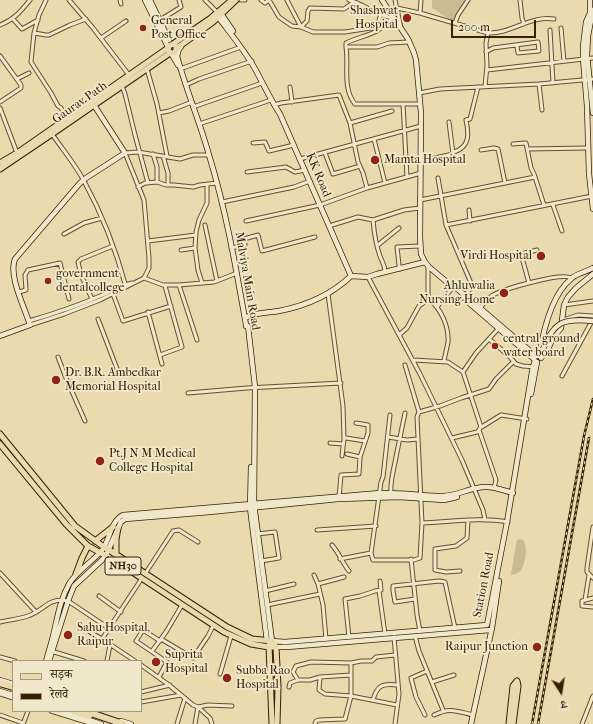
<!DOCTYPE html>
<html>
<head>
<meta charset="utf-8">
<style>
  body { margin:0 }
  #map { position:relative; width:593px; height:724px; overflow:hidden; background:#eadbaf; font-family:"IM FELL French Canon","Noto Serif Devanagari",serif }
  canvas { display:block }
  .legend { position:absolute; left:12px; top:660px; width:130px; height:52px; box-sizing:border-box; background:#f1e8cb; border:1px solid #a6987b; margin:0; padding:5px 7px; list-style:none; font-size:12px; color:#362104 }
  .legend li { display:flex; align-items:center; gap:8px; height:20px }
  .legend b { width:20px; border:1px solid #a6987b }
  .north { position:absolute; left:541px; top:672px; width:40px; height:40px; -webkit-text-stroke:3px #f1e8cb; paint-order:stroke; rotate:168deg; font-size:11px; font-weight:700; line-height:16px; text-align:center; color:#362104 }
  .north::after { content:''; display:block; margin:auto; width:14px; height:18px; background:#362104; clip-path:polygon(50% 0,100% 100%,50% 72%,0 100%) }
  .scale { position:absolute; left:451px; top:20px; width:85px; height:18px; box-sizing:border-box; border:2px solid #362104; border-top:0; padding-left:5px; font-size:12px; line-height:14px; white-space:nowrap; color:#362104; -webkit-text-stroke:3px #f1e8cb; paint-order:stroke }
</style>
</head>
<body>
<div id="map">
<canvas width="593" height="724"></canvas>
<ul class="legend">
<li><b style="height:5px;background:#eadbaf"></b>सड़क</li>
<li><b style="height:5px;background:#362104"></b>रेलवे</li>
</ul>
<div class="north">उ</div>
<div class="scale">200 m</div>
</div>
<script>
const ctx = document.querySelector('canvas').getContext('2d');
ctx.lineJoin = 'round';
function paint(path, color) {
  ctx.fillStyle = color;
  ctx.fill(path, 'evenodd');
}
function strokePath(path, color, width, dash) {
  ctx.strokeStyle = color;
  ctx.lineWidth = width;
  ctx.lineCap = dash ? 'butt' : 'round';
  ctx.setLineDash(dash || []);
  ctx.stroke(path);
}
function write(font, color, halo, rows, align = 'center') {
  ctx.font = font + ' "IM FELL French Canon",serif';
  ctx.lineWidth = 3.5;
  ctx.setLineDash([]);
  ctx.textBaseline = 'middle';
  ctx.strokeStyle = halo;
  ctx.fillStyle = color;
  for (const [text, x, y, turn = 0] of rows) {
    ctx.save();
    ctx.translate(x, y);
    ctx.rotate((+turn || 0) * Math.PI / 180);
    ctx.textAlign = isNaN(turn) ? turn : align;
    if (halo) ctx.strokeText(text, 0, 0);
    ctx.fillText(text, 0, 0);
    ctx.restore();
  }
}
const green = new Path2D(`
  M432,0H471L455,23L432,8Z
  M520,539L523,540C528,546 526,565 520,571C518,574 514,574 511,575L516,544L517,540Z`);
const street = new Path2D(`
  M46,0L39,15L34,33L31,62L51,93L58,106L61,108L67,118
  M69,0L93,28L129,75
  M120,0L121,4
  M205,0L216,11
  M241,0H245
  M261,0L265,3L269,0
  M269,0L279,17L292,26L301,27L313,32H345L377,27L381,14
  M287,0L301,27L307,21L308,11L310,8L344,9L354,2
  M349,0C364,4 377,16 393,18
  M395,0L401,28
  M520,0L522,18L524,24
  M397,8L420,13L488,33C511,34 531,15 554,19
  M420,13L421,0
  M13,19L22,29L38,20
  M160,20L181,7L179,0
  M455,23L458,15L468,0
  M0,25C14,20 21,11 30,0
  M561,28L564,61
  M550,30L553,83
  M377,31L393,18
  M34,33L46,35H49L70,25L86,19
  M101,38L126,21
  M409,42L389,43L377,47H346C349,66 342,88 355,104H419
  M346,47V43C356,38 367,36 377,31V27
  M486,52L493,48L538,42L539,51L518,53L517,46
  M0,56L21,85V88L0,102
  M147,69L157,104L167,156
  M180,69L241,47
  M487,70L593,58
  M17,79L29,73
  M539,84L542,110
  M186,85L199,79L252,61
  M122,86L125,94L135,135L148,183
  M485,86L487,66L486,43L488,33
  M290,87L292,102
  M419,93L440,89L539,84L593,79
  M403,104L407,177
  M274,105L281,103L339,95L350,123L358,162L363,173L367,188
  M193,107L262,83
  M0,108L17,153
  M159,113L169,111L192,102
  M350,123L392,111
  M199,124L271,100
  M52,134C63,150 75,164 84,181C102,214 116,250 126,287
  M374,139L385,183
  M253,143L265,142L269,151L294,145
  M513,144L526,143L531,168L534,174L544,205
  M527,149L588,148
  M481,150L494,148L498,149L505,183
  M454,152C470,147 469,134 466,120L470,119L478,87
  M325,153L333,174L360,166
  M153,154L157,167V182
  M163,156L168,173V185
  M300,159L421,126
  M421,161L453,154L449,122
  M247,172L286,167L295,172L305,170
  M438,178L446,225L471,283V288L463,298
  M138,187L145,183L157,182L166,185H174L193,187L200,185L217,183
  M420,200L535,177
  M222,202L294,187L310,181
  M553,205L562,231
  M469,210L470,221
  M373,220L404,210L420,208
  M246,221L320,205L367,188L421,173
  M205,225L217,281
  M446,225L592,196
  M329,226L358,217L373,220C374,232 376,245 380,256C382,262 385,265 385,272
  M64,234L84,223L102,218
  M148,241L196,235
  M378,245L399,228
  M195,248L196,232L199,220L207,203V184
  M231,248L245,245L244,239L258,235L262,251L315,237
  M181,250L195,248L198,270L202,283
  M428,266V293L429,299
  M400,269L399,265L397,247L420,246
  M368,277L420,374L462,460L483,510L485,520
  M144,278L163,285H179L214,282L237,273
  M529,283L521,254L537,250
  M179,285L197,340
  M19,292L26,290L25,275L28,270L60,263L69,299
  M113,294L123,321L171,306
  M328,294L343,406L344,439L342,456
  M92,299L81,275L78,262L81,259L113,246
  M564,305L593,301
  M437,307L453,287
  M480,308C484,303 487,299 493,295C504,289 562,272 571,278
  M148,312L162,364
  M98,319L119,374
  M563,320L578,315L593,316
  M29,321C53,314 77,306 100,296C111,292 121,285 132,283
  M30,325L64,314L100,300L144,278L149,268V258L144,200L125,153L138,152L180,159L193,155H209
  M399,335L407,328L419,306L429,299C441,309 449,326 448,342C447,348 445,355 444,361
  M489,339L509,356L516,364L523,366L535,367
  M160,355L182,347L165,286
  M58,357L66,378L85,421
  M413,360L448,362L463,372L481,427
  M405,365L419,412
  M463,372L476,353L499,328
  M562,376L592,321
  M188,393L247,388L341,383
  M388,437L407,440L418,439
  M346,438L365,441
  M452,438L477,432L479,430
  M330,443L343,444
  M347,454L360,457
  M494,488L496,480L479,430L480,428L501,415L527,419
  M391,492C390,481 394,469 396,457C399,443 402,428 405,413
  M339,498L341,475L359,474L360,457L368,433V425L356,423
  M422,523C450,522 480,517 508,522
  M593,527L587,568V572L593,578
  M317,530L376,526
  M257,534L275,532L279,558L261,561
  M332,545C339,553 342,562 349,571
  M371,553L373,560H414L420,558L422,523L417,417L419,412L440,406L461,398L489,389L496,379L513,362
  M340,559L371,553L381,482L383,477L390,415
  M411,559L417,615L420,631
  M460,571L446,572L435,570V549L456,546L467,538L468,520
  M0,573L36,612
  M145,574L173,531L179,530L198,542
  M314,575L318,584L323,605L326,639
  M318,584L344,577
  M265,591L294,584
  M379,591L385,634
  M99,596L121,612
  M593,598L582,601V606L593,607
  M415,599L395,602L393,591V586L439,581L445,582L455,628
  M585,600L589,575
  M267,605L320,594
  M0,622C9,620 19,619 28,616C45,610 48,597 68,601L110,629
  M90,632L102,639
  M415,636L419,651L443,710
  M349,637L345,599L360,596L375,591L381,590L380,581
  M394,637L399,694L395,724
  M161,639L193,658L208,636L213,626
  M51,651L84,661
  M152,651L166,632L182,605
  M0,657L15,661
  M107,661L110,645
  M135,661L102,639L142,578
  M141,665L169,685L193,705L198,707L210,718L212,724
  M220,674L231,636
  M351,675L320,677L319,690L325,694L351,696L397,705
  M159,677L167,662L136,641L143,630L160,641
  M320,677L310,680H298L293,672L296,666L311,662L351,663
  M432,682L454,675
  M253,686H271
  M289,687L290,683L298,680
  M141,692L170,685
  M0,694L13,698
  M373,700C377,685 383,683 398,685
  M141,702L181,695
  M51,711L92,724
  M0,715L23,723
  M425,715L416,697L411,678L427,671
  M434,715C450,707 456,711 473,715
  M23,724L28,711
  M177,724L185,698
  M195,724L198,707L208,705L232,706
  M315,724L316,721L319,720L345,719L351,696V663L361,661H372L376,657L395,655
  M582,724L593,696`);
const secondary = new Path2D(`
  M145,0L168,47
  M150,0L169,40
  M382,0L408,39L414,53L416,60L421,113L420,237L421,254L425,262L429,267L448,283L456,288L480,308L536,356
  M590,0V13L586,22L583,46V59L587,106L589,174L593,209
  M593,10L588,36L587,55L593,113
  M220,12L233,31
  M216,14C229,32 243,48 254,67C263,83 270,99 280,114L351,276
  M181,47L179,49L177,56C186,90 200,122 209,155C226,210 236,268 246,325V326
  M171,53L178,65
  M468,302L534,359
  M245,318C255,312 268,313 279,311C305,306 331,295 351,276L368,277L377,274L425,262
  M246,325L248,326L255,387L254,504L272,641L285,642L487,625L507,522L533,366L535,361
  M0,336L30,325C25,308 8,276 15,259L80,183L86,178L125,153L92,102
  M539,356C543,332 551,295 571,279C577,273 586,272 593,268
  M541,358L548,349L553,338L561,328L564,305L568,297L576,288L593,274
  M531,394L537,362
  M251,467L250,508L267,641
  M276,647H287L490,630
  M46,661C48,654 50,647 52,640C57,621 59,602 69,584C77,570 93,562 103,549C110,538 111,521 123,515L380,493C401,492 422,496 443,496C457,496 471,487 485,487C494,486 504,491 513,493
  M49,661L68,601L74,586L102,560L106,555L121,522L125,519L210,512L338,499L399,497L444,500L457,497
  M0,680L13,684
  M0,691L13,695
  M62,711L101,724
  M121,721L131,724
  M471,724L492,628L499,581`);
const primary = new Path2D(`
  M173,44L176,46V50L174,53H171L168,50L169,46L173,44L211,18L232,0
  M177,48L213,22L236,0
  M0,163L17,153L168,48
  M0,169L52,134L170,53
  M0,434L75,526L104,547L117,555L227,627L252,639L272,641L276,647L278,687L277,724
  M0,444L66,524L88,546L114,560L224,632L251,644L269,647H276
  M95,541L113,527
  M116,554V539L118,528
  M76,574L82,558L88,546
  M269,645L272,724
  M509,724L513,686L517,681L518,686L513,724`);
const highway = new Path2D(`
  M0,683L13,687
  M73,711L89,716
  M85,711L123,724`);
const rail = new Path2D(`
  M532,724L584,436L593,399
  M538,724L589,438`);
const secondaryBridge = new Path2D(`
  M543,349C554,321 564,318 593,321`);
const markers = [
  [407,18,5,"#8f2418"],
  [143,28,4,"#8f2418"],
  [375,160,5,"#8f2418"],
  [541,256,5,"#8f2418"],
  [48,281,4,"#8f2418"],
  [504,293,5,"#8f2418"],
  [495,346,4,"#8f2418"],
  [56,380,5,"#8f2418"],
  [100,461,5,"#8f2418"],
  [68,635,5,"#8f2418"],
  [537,647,5,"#8f2418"],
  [156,662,5,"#8f2418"],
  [227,678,5,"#8f2418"]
];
const shields = [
  [123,566,36]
];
const shieldNames = [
  ["NH30",123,566]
];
const poiNames = [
  ["Shashwat",398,11,"right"],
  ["Hospital",398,25,"right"],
  ["General",151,21],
  ["Post Office",151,35],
  ["Mamta Hospital",384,160],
  ["Virdi Hospital",532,256,"right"],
  ["government",56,274],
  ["dentalcollege",56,288],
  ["Ahluwalia",495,286,"right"],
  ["Nursing Home",495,300,"right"],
  ["central ground",503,339],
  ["water board",503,353],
  ["Dr. B.R. Ambedkar",65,373],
  ["Memorial Hospital",65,387],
  ["Pt.J N M Medical",109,454],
  ["College Hospital",109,468],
  ["Sahu Hospital,",77,628],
  ["Raipur",77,642],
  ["Raipur Junction",528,647,"right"],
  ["Suprita",165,655],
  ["Hospital",165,669],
  ["Subba Rao",236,671],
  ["Hospital",236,685]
];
const streetNames = [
  ["Gaurav Path",80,103,-35],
  ["KK Road",318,175,67],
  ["Malviya Main Road",247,281,80],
  ["Station Road",484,585,-79]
];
paint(green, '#cbbb92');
strokePath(street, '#63502f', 5);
strokePath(secondary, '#362104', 6);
strokePath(primary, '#362104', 7);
strokePath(highway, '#362104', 8);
strokePath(street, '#f1e8cb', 3);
strokePath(secondary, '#f1e8cb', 4.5);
strokePath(primary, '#eadbaf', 5);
strokePath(highway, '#eadbaf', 6);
strokePath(rail, '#362104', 2.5);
strokePath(rail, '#f1e8cb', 1, [3]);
strokePath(secondaryBridge, '#362104', 6, []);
strokePath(secondaryBridge, '#f1e8cb', 4.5);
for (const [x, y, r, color] of markers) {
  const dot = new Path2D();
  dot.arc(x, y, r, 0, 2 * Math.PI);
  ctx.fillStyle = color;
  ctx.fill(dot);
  strokePath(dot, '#f1e8cb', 1.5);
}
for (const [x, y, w] of shields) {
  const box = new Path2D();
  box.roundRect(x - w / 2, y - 9, w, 18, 3);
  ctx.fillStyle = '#f1e8cb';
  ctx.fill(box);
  strokePath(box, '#362104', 1);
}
write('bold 11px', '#362104', null, shieldNames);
write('12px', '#362104', '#f1e8cb', poiNames, 'left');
write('12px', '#362104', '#f1e8cb', streetNames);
</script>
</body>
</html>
